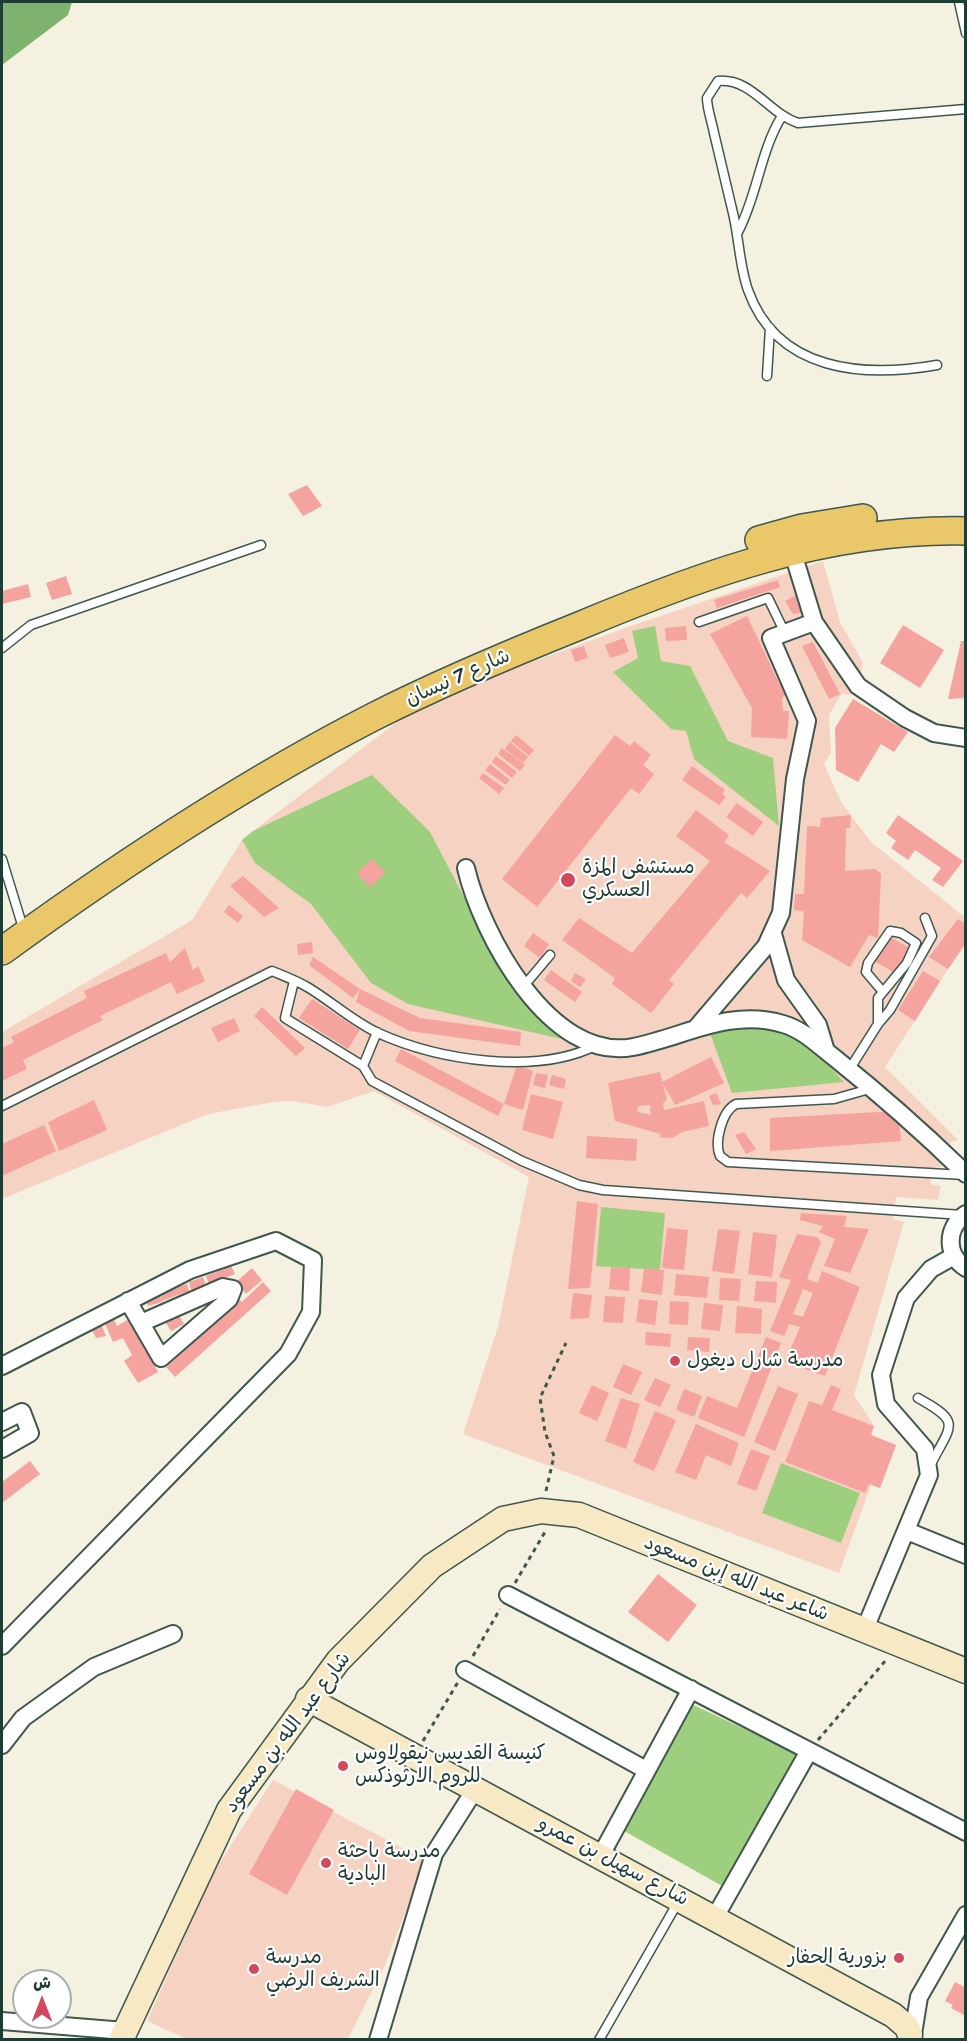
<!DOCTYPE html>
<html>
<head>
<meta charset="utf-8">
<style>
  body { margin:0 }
  #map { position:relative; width:967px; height:2041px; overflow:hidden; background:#f5f1e0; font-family:Sriracha,"Playpen Sans Arabic",sans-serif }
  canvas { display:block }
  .frame { position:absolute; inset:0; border:3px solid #1f3d34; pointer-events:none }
  .north { position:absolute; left:12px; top:1969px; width:60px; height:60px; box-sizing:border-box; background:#fff; border:2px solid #a5b1ae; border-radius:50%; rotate:0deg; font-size:16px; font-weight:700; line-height:24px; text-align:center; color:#1f3d34 }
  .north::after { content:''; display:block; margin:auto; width:21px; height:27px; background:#d1495b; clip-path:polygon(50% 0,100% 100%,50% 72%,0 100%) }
</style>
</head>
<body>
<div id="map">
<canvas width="967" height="2041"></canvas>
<div class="frame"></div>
<div class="north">ش</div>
</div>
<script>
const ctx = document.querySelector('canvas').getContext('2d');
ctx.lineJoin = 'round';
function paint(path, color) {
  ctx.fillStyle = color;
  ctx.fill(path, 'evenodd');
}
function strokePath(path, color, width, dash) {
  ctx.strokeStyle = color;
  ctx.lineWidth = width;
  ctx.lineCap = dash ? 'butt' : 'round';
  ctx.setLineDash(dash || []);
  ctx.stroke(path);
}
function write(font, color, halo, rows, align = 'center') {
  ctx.font = font + ' Sriracha,"Playpen Sans Arabic",sans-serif';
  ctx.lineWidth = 4.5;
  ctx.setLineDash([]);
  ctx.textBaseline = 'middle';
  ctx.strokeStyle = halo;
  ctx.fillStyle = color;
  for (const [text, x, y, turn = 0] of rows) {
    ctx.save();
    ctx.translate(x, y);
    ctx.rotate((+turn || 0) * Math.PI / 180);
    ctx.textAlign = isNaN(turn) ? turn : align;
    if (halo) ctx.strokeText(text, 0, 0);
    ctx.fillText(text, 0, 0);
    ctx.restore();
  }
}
const built = new Path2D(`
  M823,561L840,622L863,663L858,686L849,695L842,693L829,715L831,753L824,764L841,802L871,842L966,918L965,943L885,1067L958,1140L951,1142L939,1156L944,1160L940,1168L935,1167L932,1174L930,1184L941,1186L938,1200L896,1197L893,1219L904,1222L854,1395L874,1426L871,1436L896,1445L880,1488L871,1485L839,1573L463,1434L498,1327L529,1177L374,1091L327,1107L293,1101L274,1102L208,1114L2,1199V1032L192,920L242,840L253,831L425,701L625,628Z
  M273,1780L425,1860L385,1965L348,2039H187L147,2021L213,1873Z`);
const green = new Path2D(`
  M655,626L661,661L690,666L728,741L773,758L779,826L694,759L686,731L671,729L613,672L638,658L632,631Z
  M372,775L430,832L510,985L566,1040L408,1004L371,983L311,904L255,863L242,840L253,831Z
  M735,1026C797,1031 803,1037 844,1082L732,1093L710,1033Z
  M601,1207L665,1213L660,1270L596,1266Z
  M781,1463L860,1493L841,1543L762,1513Z
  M685,1701L804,1757L733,1892L617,1827Z`);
const forest = new Path2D(`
  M2,2H72L68,15L2,65Z`);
const building = new Path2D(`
  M307,485L322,506L303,516L288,494Z
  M66,576L72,594L52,600L46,583Z
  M778,580L780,587L717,608L714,600Z
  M28,584L31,597L2,604V591Z
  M796,595L804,612L793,614L785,601Z
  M747,616L780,685L785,684L789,691L782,698L783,711H789L787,739L751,737L752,708L710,634Z
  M903,625L944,650L920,688L880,663Z
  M686,626L687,640L666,641L665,628Z
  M624,638L629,652L610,658L605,645Z
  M961,641H966V698L948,699Z
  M813,642L840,694L829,699L802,646Z
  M584,646L588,658L575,662L571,650Z
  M853,699L908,732L894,752L881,744L858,782L836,770L835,728Z
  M516,735L534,750L529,756L511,741Z
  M615,735L630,746L634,741L651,755L643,765L654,774L639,794L631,788L537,907L502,879Z
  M510,742L528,757L523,763L505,749Z
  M502,748L525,765L520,771L498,754Z
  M496,756L517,772L512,778L492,762Z
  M490,764L510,780L506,785L485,770Z
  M692,766L725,790L722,794L726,797L719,805L682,780Z
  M483,773L504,788L499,794L479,778Z
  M737,803L763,822L753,836L726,817Z
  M696,810L729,835L724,842L770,871L747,898L741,893L669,980L674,984L651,1013L612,984L615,978L562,940L579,918L632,953L710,861L676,836Z
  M851,815L850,828H846L845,871L875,869L881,874L878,938L869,935L850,967L802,940L804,911L794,910L795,894H804L807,826L820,827L821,818Z
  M898,815L963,861L943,887L932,880L941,868L915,850L908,860L891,848L896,841L886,833Z
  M372,859L385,873L370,887L357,873Z
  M243,876L279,908L264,917L230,886Z
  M229,905L243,916L238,923L224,912Z
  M958,919L966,924V943L948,969L929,957Z
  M533,933L549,944L540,958L524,946Z
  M888,936L910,948L895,973L874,961Z
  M312,942L313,953L298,955L297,944Z
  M185,948L193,970L198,966L205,981L177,994L171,982L100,1016L103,1020L23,1060L27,1069L2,1081V1048L14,1042L11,1037L87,998L84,991L166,953L170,962Z
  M313,957L360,989L420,1018L521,1032L520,1046L409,1031L356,1002L360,989L353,998L309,965Z
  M551,970L582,992L575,1002L544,980Z
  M923,971L940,981L915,1021L898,1010Z
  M575,973L586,979L580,987L571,981Z
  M312,999L360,1030L348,1049L299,1018Z
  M262,1007L305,1048L296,1056L254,1016Z
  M234,1018L240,1031L218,1042L211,1028Z
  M401,1049L504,1104L498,1116L395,1061Z
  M711,1057L724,1083L675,1105L662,1082Z
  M517,1065L533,1071L523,1110L504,1104Z
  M660,1072L667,1100L663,1103L664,1110L704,1101L709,1126L682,1132L672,1138L660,1137L661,1134L615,1121L608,1083ZM650,1105L651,1115L637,1112L638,1106Z
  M536,1073L548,1075L545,1088L533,1085Z
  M552,1075L566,1079L564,1089L549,1085Z
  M716,1093L721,1104L713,1105L709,1096Z
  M531,1094L563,1102L553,1139L522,1130Z
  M94,1100L107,1130L59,1151L48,1122Z
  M898,1111L901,1141L770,1151V1118Z
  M44,1125L56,1151L2,1176V1144Z
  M744,1132L756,1149L746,1154L735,1135Z
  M587,1136L637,1139L636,1161L586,1158Z
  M577,1201L598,1204L590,1288L568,1289Z
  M801,1213L847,1216L844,1227L869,1229L850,1273L824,1266L835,1239L819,1232L823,1226L800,1220Z
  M667,1228L688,1230L684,1270L662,1268Z
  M718,1229L740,1231L734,1274L712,1271Z
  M753,1232L777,1235L772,1277L748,1274Z
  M797,1234L817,1237L821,1242L807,1279L818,1283L822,1271L860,1287L825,1376L785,1362L800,1327L789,1324L784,1336L770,1331L791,1280L779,1277ZM803,1289L813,1293L803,1317L793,1314Z
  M231,1266L235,1274L209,1284L206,1276Z
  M611,1267L630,1268L629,1291L609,1289Z
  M252,1268L262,1280L246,1294L236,1282Z
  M644,1268L664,1270L662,1295L641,1292Z
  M676,1274L709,1277L707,1298L674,1295Z
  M203,1277L206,1286L191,1290L189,1282Z
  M720,1278L741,1279L739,1301L719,1300Z
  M756,1281L777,1282L776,1303L754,1301Z
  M263,1282L271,1291L175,1377L166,1367L228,1311L226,1308L237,1297L242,1302Z
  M187,1284L189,1291L162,1301L160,1293Z
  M159,1292L162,1302L148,1306L145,1297Z
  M573,1293L592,1295L589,1318L570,1319Z
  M605,1296L625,1297L623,1323L603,1322Z
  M639,1299L658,1301L655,1325L636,1322Z
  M670,1301L689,1302L688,1325L669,1324Z
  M704,1303L723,1305L720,1331L701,1329Z
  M737,1306L762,1309L761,1334L735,1333Z
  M112,1315L117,1326L129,1319L158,1372L138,1383L124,1361L132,1355L123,1338L113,1342L103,1319Z
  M179,1315L184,1324L171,1331L166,1323Z
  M99,1319L106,1336L96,1338L89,1324Z
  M646,1332L671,1334L670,1347L645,1345Z
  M688,1337L710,1338L709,1352L687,1350Z
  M766,1337L781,1343L744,1437L698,1418L707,1396L737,1408Z
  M623,1364L642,1372L631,1395L613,1387Z
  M655,1378L671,1385L660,1407L644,1400Z
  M592,1385L609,1393L597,1421L579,1413Z
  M831,1385L841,1389L832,1410L874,1426L871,1435L896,1445L880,1488L869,1484L865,1493L785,1462L809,1401L822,1405Z
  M778,1386L798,1394L775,1451L754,1442Z
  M684,1389L702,1396L694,1417L676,1410Z
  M621,1398L640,1404L626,1449L605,1441Z
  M655,1411L676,1420L654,1471L633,1462Z
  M696,1424L739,1443L731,1466L706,1455L696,1480L675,1472Z
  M751,1449L770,1456L756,1491L737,1484Z
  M30,1461L40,1474L2,1503V1482Z
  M658,1574L697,1605L668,1642L628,1612Z
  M296,1789L334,1810L287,1895L249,1874Z
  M955,1982L966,1988V2016L951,2008L953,2005L945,2001Z`);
const path = new Path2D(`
  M546,1491L554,1456L545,1432L540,1398L566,1343
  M515,1583L545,1532
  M473,1656L500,1609
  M818,1740L886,1660
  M423,1741L458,1682`);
const lane = new Path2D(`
  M959,2L966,33
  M738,232C758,194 760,151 782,116
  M937,365C864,378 777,372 748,290C739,265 739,235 732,209C726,184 720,159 714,133C712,122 707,109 707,98L718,81C752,78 768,113 798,123L966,109
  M767,376L770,328
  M699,622L768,598L785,633
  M2,648L31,625L261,545
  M2,859L24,931
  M294,981L285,1018L363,1066
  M523,987L550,955
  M878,1024L890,1010L932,936L925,918
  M377,1032L363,1066L372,1081L522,1161L579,1185L603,1190L962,1215
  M849,1070L878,1024V998L907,963L916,943L901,933L890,931L868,963L866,972L883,992
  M873,1088L834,1099L736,1104C722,1111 714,1142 720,1156L728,1162L965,1175
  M2,1106L272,971C284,976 298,981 309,988C332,1002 354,1022 378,1033C438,1060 536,1076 597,1045
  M918,1398C963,1423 951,1424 930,1466
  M599,2040L678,1902`);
const street = new Path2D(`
  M792,550L814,622L858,686L905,718L934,733L966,738
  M466,868C481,933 550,1063 633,1047C684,1037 729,1008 783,1024C804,1030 819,1046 836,1059C881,1095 924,1133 966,1174
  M773,934L786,980L818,1025L826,1051
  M697,1027L766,946L781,913L795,779L807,721L771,638L814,622
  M966,1214C946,1227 945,1255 966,1268
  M128,1301L161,1358L229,1299L233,1289L223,1287L141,1323
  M2,1366L190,1270L276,1241L313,1260L311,1312L288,1354L2,1646
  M2,1422L22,1412L30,1433L2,1449
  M907,1531L966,1555
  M508,1595L966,1832
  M864,1631L929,1475L925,1449L886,1404L881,1375L906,1298L931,1269L954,1256
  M465,1670L646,1770
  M2,1745L23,1718L94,1667L173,1634
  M600,1857L691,1689
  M715,1917L809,1751
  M2,2021L125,2031
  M913,2034L919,1997L966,1915
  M378,2040L434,1854L476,1788`);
const secondary = new Path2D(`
  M308,1699L893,2015L907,2027L910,2035
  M121,2040L229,1810L338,1661L432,1566L503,1519L541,1511L579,1515L966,1671`);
const primary = new Path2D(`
  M759,540L802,528L863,518
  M2,951C120,865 243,784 373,717C440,683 509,654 579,626C703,574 829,528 966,531`);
const markers = [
  [568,880,8,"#d1495b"],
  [675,1361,6,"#d1495b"],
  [343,1766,6,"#d1495b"],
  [326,1863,6,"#d1495b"],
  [899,1958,6,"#d1495b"],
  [254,1969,6,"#d1495b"]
];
const streetNames = [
  ["شارع 7 نيسان",458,678,-24],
  ["شاعر عبد الله إبن مسعود",736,1579,22],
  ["شارع عبد الله بن مسعود",288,1733,-53],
  ["شارع سهيل بن عمرو",613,1862,28]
];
const poiNames = [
  ["مستشفى المزة",582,868],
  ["العسكري",582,891],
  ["مدرسة شارل ديغول",687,1361],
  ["كنيسة القديس نيقولاوس",355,1754],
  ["للروم الارثوذكس",355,1777],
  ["مدرسة باحثة",338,1852],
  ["البادية",338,1875],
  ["مدرسة",266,1958],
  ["الشريف الرضي",266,1981],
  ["بزورية الحفار",887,1958,"right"]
];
paint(built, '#f5d2c2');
paint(green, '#9dcf7f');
paint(forest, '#7eb26e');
paint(building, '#f5a39e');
strokePath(lane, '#3f584e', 11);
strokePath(street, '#3f584e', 20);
strokePath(secondary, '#3f584e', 27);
strokePath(primary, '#3f584e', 30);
strokePath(path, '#3f584e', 3, [4.5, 4.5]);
strokePath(lane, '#fff', 8);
strokePath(street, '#fff', 16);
strokePath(secondary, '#f7e9c3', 24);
strokePath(primary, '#eac769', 27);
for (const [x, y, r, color] of markers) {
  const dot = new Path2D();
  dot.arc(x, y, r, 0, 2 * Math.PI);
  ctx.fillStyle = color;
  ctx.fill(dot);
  strokePath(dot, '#fff', 2);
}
write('20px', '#1f3d34', '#fff', streetNames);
write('20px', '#1f3d34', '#fff', poiNames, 'left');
</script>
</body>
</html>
